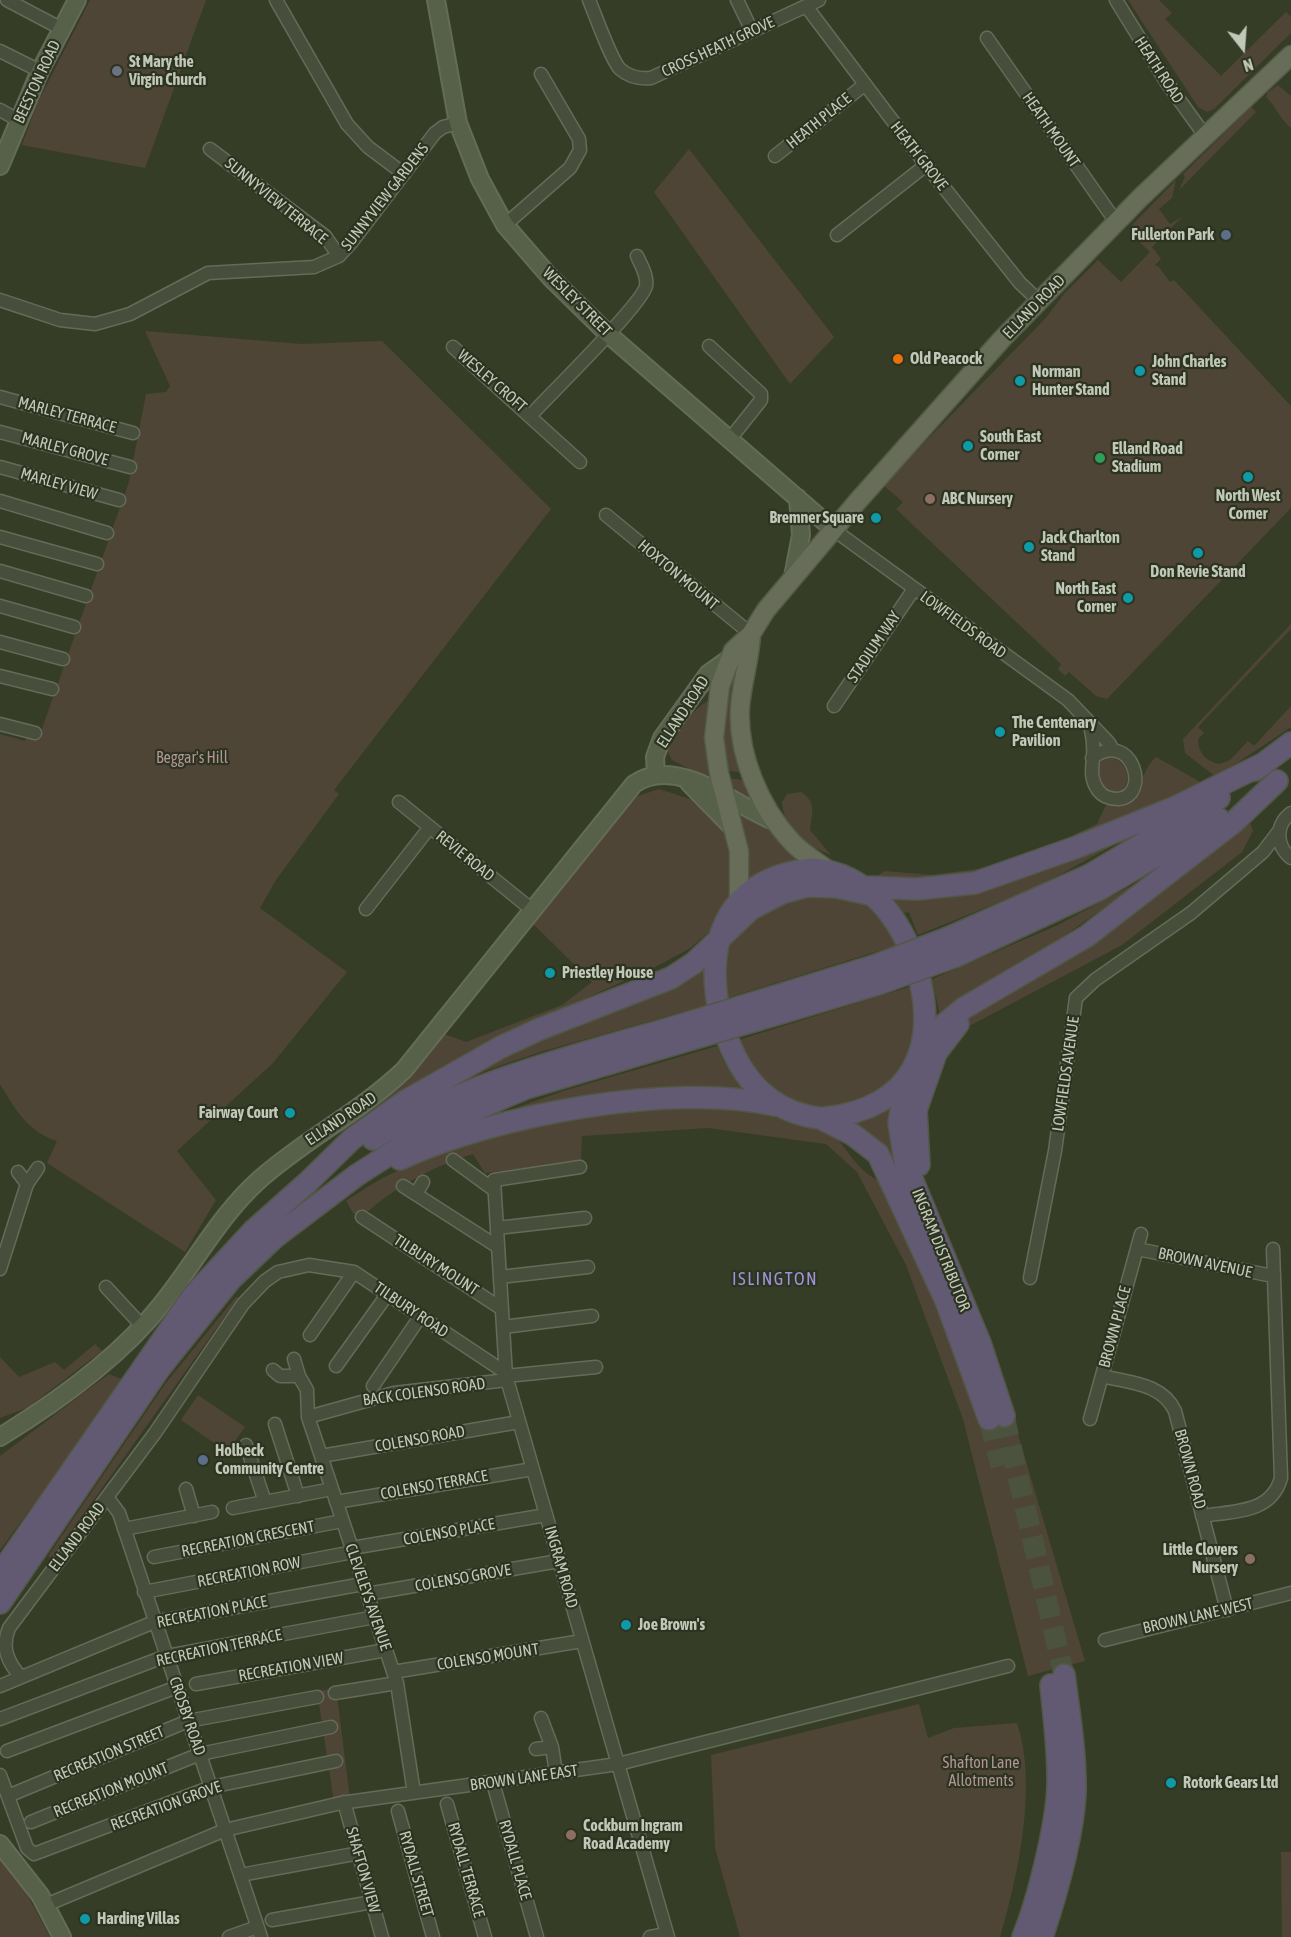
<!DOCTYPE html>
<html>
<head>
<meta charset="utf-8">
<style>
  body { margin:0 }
  #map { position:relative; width:1291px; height:1937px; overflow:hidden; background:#363d27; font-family:"Asap Condensed",sans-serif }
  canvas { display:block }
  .north { position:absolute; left:1213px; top:18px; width:60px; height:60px; -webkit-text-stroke:4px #2c3320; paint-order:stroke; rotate:163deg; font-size:16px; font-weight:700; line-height:24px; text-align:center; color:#c2c8b7 }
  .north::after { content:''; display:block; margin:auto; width:21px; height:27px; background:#c2c8b7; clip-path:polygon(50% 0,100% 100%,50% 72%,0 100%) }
</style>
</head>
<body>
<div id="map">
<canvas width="1291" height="1937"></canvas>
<div class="north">N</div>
</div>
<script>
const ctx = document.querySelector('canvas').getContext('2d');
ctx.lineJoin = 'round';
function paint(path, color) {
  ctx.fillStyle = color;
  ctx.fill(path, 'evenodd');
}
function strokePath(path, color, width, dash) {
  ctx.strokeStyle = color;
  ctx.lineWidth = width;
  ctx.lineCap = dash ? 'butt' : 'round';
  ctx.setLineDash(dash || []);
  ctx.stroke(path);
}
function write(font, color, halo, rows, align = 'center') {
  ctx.font = font + ' "Asap Condensed",sans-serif';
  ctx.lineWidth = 4.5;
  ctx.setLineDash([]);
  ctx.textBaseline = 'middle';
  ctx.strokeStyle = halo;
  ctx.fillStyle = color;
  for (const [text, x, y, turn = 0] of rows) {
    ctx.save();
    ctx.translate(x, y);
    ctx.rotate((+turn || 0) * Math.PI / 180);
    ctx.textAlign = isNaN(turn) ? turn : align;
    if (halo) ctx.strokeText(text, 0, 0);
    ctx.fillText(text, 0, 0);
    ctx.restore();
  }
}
const green = new Path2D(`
  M90,0H206L145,168L22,145L38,102Z
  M1128,0H1159L1172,13L1165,19L1221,76L1286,12L1291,17V33L1214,109L1207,112L1198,107Z
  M1278,85L1291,96V128C1280,119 1275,105 1266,97L1268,92Z
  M1251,107L1256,112L1179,190L1185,177L1183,174Z
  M689,149L834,337L790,384L654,192Z
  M1176,180L1172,198L1159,209L1170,224L1182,217L1152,247L1161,259L1154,266H1158L1170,282L1174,280L1291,406V508L1107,699L1096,696L1069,672L1065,676L1058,669L1061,664L896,509L903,502L883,485L1045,319L1064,294L1098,260L1121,282L1150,252L1136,239L1130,227Z
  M145,331L302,344L382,341L551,509L334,790L339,794L276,880L260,908L347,972L273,1063L177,1151L216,1200L185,1252L47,1163L57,1141C28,1132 15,1109 0,1084V734L25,741L27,737L38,740L129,482L146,394L166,392L170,386Z
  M1291,624V629L1198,727L1204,733L1198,739C1198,753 1206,761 1219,764L1230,760L1248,741L1254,746L1291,706V727L1216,777L1185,753L1183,739Z
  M731,680L736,683L744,773L723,770L721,708Z
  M711,699L706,722L710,773L705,777L672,760L668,752C673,733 693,709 711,699Z
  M1108,756C1127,761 1134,780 1120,794C1116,793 1109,793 1106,791C1091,782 1095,762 1108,756Z
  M1156,757L1204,784C1141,824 948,907 878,875L885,871L932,875L992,867L1044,849L1097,824L1107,803C1147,809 1133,778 1156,757Z
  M725,777L746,781L759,808L730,793Z
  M659,789L702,803L720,818L731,842L730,896L718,924L689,949L655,967L473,1049L372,1115L370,1112C398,1089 422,1063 444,1034L466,1042L562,1005L592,982L529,920L632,798Z
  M801,792C817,802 812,814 810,830L831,855C806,845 784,831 782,802L787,794Z
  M736,806L767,825L805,863L744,885Z
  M1250,822L1253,831L1242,852L1122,945L958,1032L955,1027Z
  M1136,833L1039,886L918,935L909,912L904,913L885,891L906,894Z
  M1153,874L1042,951L952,1004L940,1015L932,979L1058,925Z
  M827,895C872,903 877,905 901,944L724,999C724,985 721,965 726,952C742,913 789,897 827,895Z
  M705,966L707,1005L540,1052L490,1069L424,1098L467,1072Z
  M912,986C916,1004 918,1023 914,1041C904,1090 847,1117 802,1105C795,1103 786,1102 780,1098C758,1083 746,1064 735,1041Z
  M717,1046L725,1064L754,1098L458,1129L563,1091Z
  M895,1100L901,1170L896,1173L846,1123Z
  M712,1106C733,1109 821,1123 833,1135C849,1150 857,1171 878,1180L918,1260L1017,1431L1085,1661L1028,1676L963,1419L906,1265L857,1172L826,1144L708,1128L582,1136L581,1161L485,1173L473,1154C434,1166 392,1188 362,1217L353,1213L346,1201C360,1192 374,1182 389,1175C487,1124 604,1112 712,1106Z
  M236,1297L238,1298L52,1558L48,1556L165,1384Z
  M95,1344L102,1351L27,1408L0,1418V1357L19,1377L55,1362L64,1370Z
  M109,1374L125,1381L0,1550V1456Z
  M198,1395L245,1427L227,1452L181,1420Z
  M336,1688L350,1799L334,1802L317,1691Z
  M919,1704L928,1738L954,1728L1017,1723C1038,1786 1018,1875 1000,1937H740L715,1848L711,1755Z
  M1281,1852H1291V1937H1282Z
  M0,1856L18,1878L50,1937H0Z`);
const highwayTunnel = new Path2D(`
  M1004,1416L1064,1675
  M989,1419L1001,1466`);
const street = new Path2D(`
  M7,0L62,29
  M276,0L347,124L368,147L404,174
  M589,0C595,14 611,60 620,69C629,77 640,79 651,78L819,0
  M737,0L752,31
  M1116,0L1167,83L1206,137
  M806,6L926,165L1020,283L1039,301
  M987,38L1116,222
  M0,51L40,71
  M0,110L18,120
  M210,149L325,236L339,256
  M775,156L864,85
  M505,225L570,168L580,150L579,139L541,74
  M837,235L926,165
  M0,300L60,320L95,324L130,314L208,273L314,267L339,256L351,243L435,133L443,127L458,123
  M709,346L761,394V400L730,439
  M453,347L580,462
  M0,397L133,433
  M531,415C550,394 641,306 646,286C648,276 641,265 637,256
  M0,432L130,467
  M0,467L119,500
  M0,501L107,533
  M606,515L751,634
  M834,530L1068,700L1109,743L1113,750
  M0,537L97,564
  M0,571L86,596
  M0,606L74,627
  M0,642L63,659
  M0,676L52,689
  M834,706L914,589
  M1089,722C1091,730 1093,737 1093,745C1095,762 1087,775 1098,790C1102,796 1110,799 1118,799C1152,796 1132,728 1092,758
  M0,724L35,733
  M399,802L531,909
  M1291,813C1275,825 1276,846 1291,858
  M366,909L430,827
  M453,1160L494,1190
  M580,1167L494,1180L506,1376L668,1937
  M18,1172L27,1184
  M403,1186L498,1247
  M416,1194L423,1182
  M362,1217L502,1309
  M497,1228L585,1218
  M1137,1249L1273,1276
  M0,1269L27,1184L38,1168
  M500,1277L588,1267
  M1030,1278L1055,1151L1076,998L1095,980L1191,913L1263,852L1279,831
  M106,1287L143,1327
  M503,1327L592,1316
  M310,1335L354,1272
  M294,1359L299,1376
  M336,1366L387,1295
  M273,1370L280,1376H299L307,1390L308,1417L397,1683L414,1793
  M506,1376L596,1367
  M1102,1376C1129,1383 1162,1383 1175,1411L1227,1610
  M373,1386L420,1317
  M308,1417L394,1393L507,1380
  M1090,1419L1141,1234
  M275,1424L298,1496
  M246,1445L265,1502
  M321,1456L519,1422
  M186,1489L194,1516
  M107,1497L119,1513L261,1937
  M336,1502L533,1469
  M233,1508L332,1489
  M1202,1516C1233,1511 1271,1514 1281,1478L1273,1249
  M124,1529L212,1512
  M352,1548L546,1515
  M154,1557L342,1521
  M144,1592L353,1552
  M367,1594L559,1561
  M1105,1640L1291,1593
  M393,1672L582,1641
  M21,1677C8,1663 1,1648 9,1628L155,1433L243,1304L265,1281L278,1272L309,1265L354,1272L506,1373
  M196,1684L386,1650
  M0,1686L154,1622L363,1584
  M335,1693L397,1683
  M541,1718L552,1747L556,1773
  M0,1719L166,1656L375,1617
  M536,1749L552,1747
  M7,1751L177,1687
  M0,1775L27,1848L34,1854L211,1787L336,1761
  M493,1783L537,1937
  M8,1796L188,1721L317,1697
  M344,1802L382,1937
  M447,1804L485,1937
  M398,1811L433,1937
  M31,1822L200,1754L331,1727
  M240,1875L359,1853
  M46,1905L225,1830L341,1803L618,1764L1008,1666
  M272,1920L372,1902
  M229,1937L257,1927
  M650,1937L667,1934`);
const secondary = new Path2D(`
  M436,0L458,123L480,179L505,225L550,277L608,334L834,530
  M0,166L40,71L77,0
  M793,577L801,535L798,498
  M656,775L655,757L662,738L708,674L729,659
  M689,783L732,827
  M0,1437C57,1402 119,1358 161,1305C195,1263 219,1216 259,1180C305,1139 360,1112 404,1070L634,784C678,754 736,807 776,822
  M0,1844L40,1895L62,1937`);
const primary = new Path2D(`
  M751,634C750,659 742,682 740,707C737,754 760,808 792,842C802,853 816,861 828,870
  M739,901V851L719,773L714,738L720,686L733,651L751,634L766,610L857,502L1002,339L1140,198L1291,55`);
const highway = new Path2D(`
  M1255,770L1291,743
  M813,869C868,873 902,920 917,969C940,1048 912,1108 825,1118C815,1119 803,1115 794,1112C756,1098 736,1066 724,1029C700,951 722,877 813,869Z
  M865,887L917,889L975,883L1077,847L1176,807L1265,763
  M948,938L1090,875L1219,798
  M956,956L1100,889L1219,819
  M750,1004L874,966
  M757,1020L878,984
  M924,1041L964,1008L1087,936L1234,822L1277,781
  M906,1080L899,1123L905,1162L980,1343L1004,1416
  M822,1119L852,1134L878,1154L946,1301L989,1419
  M373,1139C465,1083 569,1057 671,1028
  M400,1159C495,1115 672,1082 774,1105
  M919,1165L916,1110L936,1053L958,1024
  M0,1574L193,1296L254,1230L308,1182L352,1139L404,1102L501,1047L540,1029L671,978L694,963L751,909L782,893L807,886L837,887L873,895
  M0,1603L159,1369L231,1279L274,1238L357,1175L429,1129L526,1088L678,1043
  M1023,1937C1038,1901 1057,1824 1058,1785C1059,1752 1054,1718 1051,1685
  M1042,1937C1057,1892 1072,1841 1075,1794C1076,1754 1069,1714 1064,1675`);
const highwayBridge = new Path2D(`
  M874,966L948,938
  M878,984L956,956
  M671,1028L750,1004
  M678,1043L757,1020`);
const markers = [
  [117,71,6,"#6b7280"],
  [1226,235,6,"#5c6f8a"],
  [898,359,6,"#e8710a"],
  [1140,371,6,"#0f9aa8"],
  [1020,381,6,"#0f9aa8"],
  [968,446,6,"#0f9aa8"],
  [1100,458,6,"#2e9e5b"],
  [1248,477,6,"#0f9aa8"],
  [930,499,6,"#8d6e63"],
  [876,518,6,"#0f9aa8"],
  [1029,547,6,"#0f9aa8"],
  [1198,553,6,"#0f9aa8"],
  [1128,598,6,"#0f9aa8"],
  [1000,732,6,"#0f9aa8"],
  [550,973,6,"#0f9aa8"],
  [290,1113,6,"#0f9aa8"],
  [203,1460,6,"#5c6f8a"],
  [1250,1559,6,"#8d6e63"],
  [626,1625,6,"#0f9aa8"],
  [1171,1783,6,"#0f9aa8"],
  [571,1835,6,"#8d6e63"],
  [85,1919,6,"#0f9aa8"]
];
const streetNames = [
  ["CROSS HEATH GROVE",718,47,-25],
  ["HEATH ROAD",1159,70,57],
  ["BEESTON ROAD",37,82,-65],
  ["HEATH PLACE",819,121,-39],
  ["HEATH MOUNT",1051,130,55],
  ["HEATH GROVE",919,156,52],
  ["SUNNYVIEW GARDENS",385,197,-52],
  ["SUNNYVIEW TERRACE",276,201,39],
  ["WESLEY STREET",577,302,45],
  ["ELLAND ROAD",1034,307,-46],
  ["WESLEY CROFT",492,381,41],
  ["MARLEY TERRACE",67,415,15],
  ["MARLEY GROVE",65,449,15],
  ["MARLEY VIEW",59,484,16],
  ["HOXTON MOUNT",678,575,40],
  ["LOWFIELDS ROAD",963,625,36],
  ["STADIUM WAY",874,647,-56],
  ["ELLAND ROAD",683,712,-57],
  ["REVIE ROAD",465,856,39],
  ["LOWFIELDS AVENUE",1066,1074,-82],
  ["ELLAND ROAD",341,1119,-34],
  ["INGRAM DISTRIBUTOR",941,1250,68],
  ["BROWN AVENUE",1205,1263,12],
  ["TILBURY MOUNT",436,1265,33],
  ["TILBURY ROAD",411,1310,34],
  ["BROWN PLACE",1115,1327,-75],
  ["BACK COLENSO ROAD",424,1392,-8],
  ["COLENSO ROAD",420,1439,-10],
  ["BROWN ROAD",1190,1469,75],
  ["COLENSO TERRACE",434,1485,-10],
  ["COLENSO PLACE",449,1532,-10],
  ["ELLAND ROAD",77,1537,-53],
  ["RECREATION CRESCENT",248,1539,-11],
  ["INGRAM ROAD",561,1567,74],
  ["RECREATION ROW",249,1572,-11],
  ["COLENSO GROVE",463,1578,-10],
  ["CLEVELEYS AVENUE",368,1597,71],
  ["RECREATION PLACE",212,1612,-11],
  ["BROWN LANE WEST",1198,1616,-13],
  ["RECREATION TERRACE",219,1648,-12],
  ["COLENSO MOUNT",488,1657,-9],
  ["RECREATION VIEW",291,1667,-10],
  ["CROSBY ROAD",187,1716,71],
  ["RECREATION STREET",109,1754,-23],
  ["BROWN LANE EAST",524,1778,-8],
  ["RECREATION MOUNT",111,1790,-22],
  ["RECREATION GROVE",166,1806,-20],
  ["RYDALL PLACE",515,1860,74],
  ["SHAFTON VIEW",363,1870,74],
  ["RYDALL TERRACE",466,1870,74],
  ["RYDALL STREET",416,1874,74]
];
const poiNames = [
  ["St Mary the",129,62],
  ["Virgin Church",129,80],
  ["Fullerton Park",1214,235,"right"],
  ["Old Peacock",910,359],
  ["John Charles",1152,362],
  ["Stand",1152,380],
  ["Norman",1032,372],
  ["Hunter Stand",1032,390],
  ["South East",980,437],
  ["Corner",980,455],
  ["Elland Road",1112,449],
  ["Stadium",1112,467],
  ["North West",1248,496,"center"],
  ["Corner",1248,514,"center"],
  ["ABC Nursery",942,499],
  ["Bremner Square",864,518,"right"],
  ["Jack Charlton",1041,538],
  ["Stand",1041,556],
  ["Don Revie Stand",1198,572,"center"],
  ["North East",1116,589,"right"],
  ["Corner",1116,607,"right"],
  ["The Centenary",1012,723],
  ["Pavilion",1012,741],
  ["Priestley House",562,973],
  ["Fairway Court",278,1113,"right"],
  ["Holbeck",215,1451],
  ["Community Centre",215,1469],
  ["Little Clovers",1238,1550,"right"],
  ["Nursery",1238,1568,"right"],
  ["Joe Brown's",638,1625],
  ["Rotork Gears Ltd",1183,1783],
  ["Cockburn Ingram",583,1826],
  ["Road Academy",583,1844],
  ["Harding Villas",97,1919]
];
const parkNames = [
  ["Beggar's Hill",192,758],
  ["Shafton Lane",981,1763],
  ["Allotments",981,1781]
];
const neighbourhoodNames = [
  ["ISLINGTON",775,1279]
];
paint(green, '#4e4536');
strokePath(highwayTunnel, '#4b523d', 21, [21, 10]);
strokePath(street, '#656b59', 15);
strokePath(secondary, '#656b59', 20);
strokePath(primary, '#535a47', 21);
strokePath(highway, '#525846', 24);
strokePath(street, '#474e3b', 12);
strokePath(secondary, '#576049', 16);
strokePath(primary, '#676d59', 18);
strokePath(highway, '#625973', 21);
strokePath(highwayBridge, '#525846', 24, []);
strokePath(highwayBridge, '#625973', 21);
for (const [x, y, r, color] of markers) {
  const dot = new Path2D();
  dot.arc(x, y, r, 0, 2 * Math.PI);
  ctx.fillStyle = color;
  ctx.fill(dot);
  strokePath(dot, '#2c3320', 2);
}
write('16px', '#c2c8b7', '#2c3320', streetNames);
write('bold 16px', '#c2c8b7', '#2c3320', poiNames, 'left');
write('16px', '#b19494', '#2c3320', parkNames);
ctx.letterSpacing = '1.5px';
write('18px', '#a092d9', '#2c3320', neighbourhoodNames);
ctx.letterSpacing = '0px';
</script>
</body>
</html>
